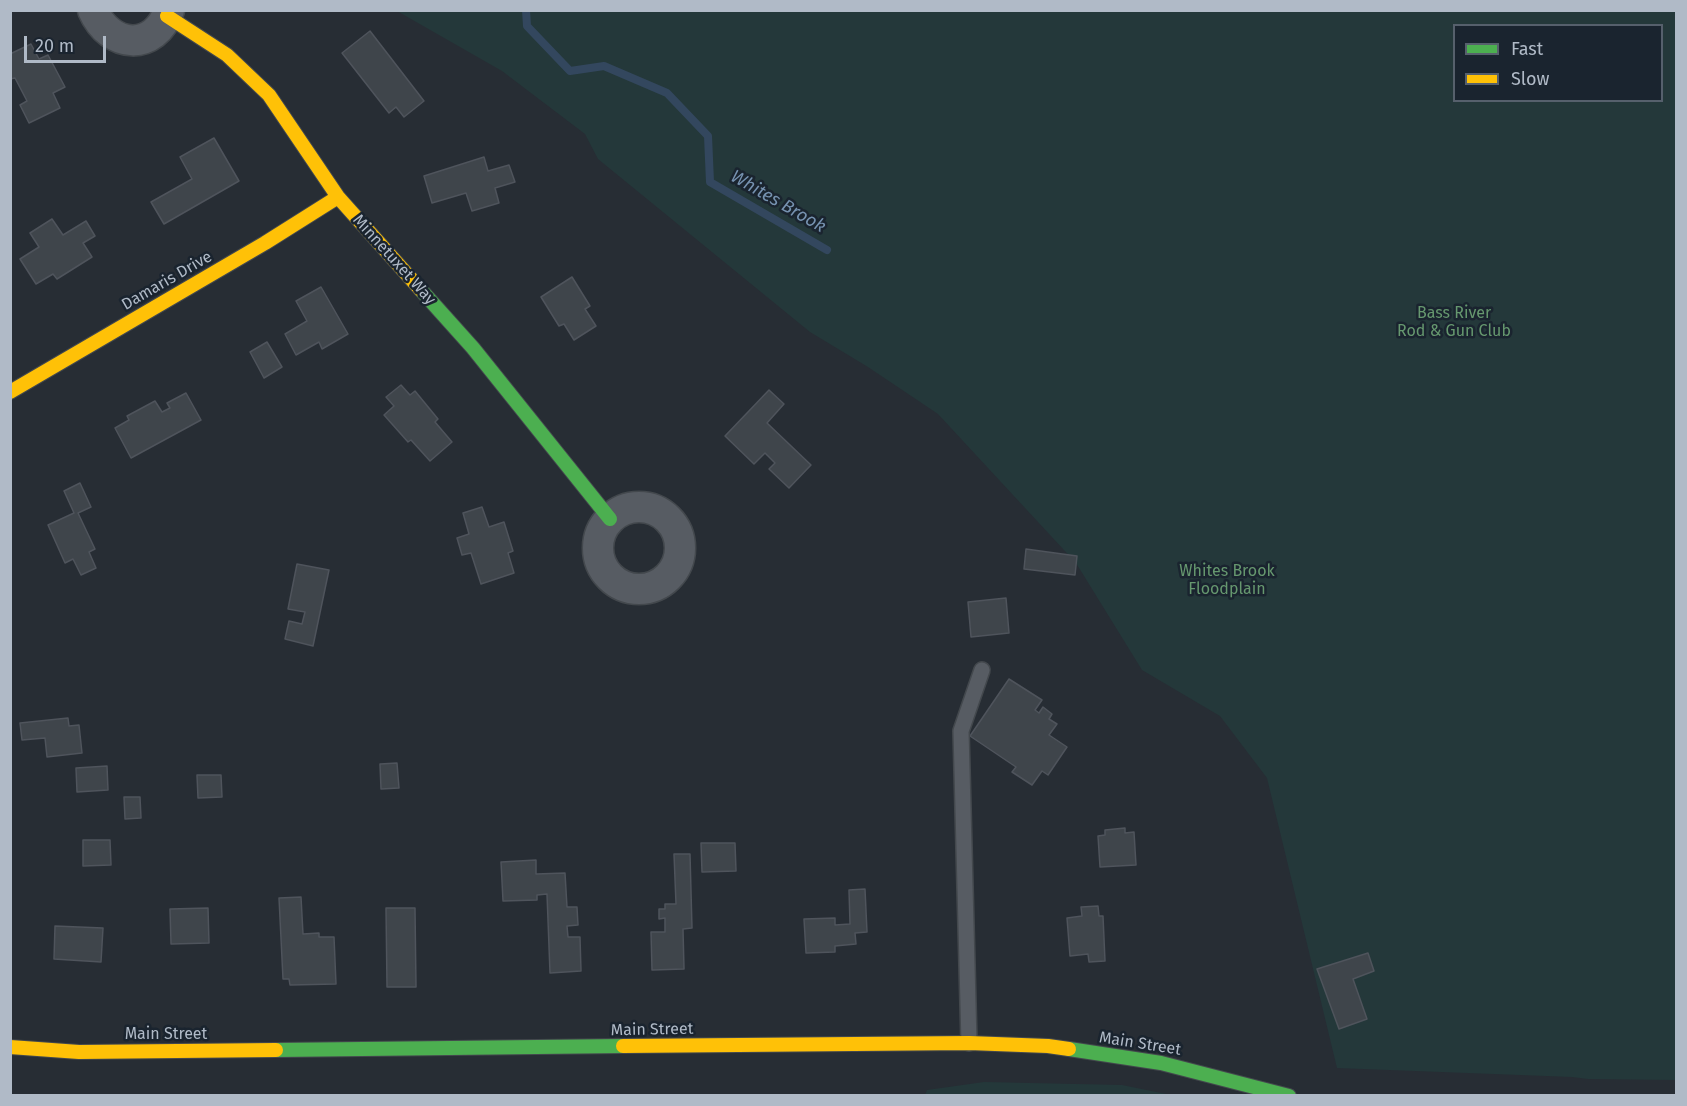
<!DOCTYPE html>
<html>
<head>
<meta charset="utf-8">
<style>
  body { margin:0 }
  #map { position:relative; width:1687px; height:1106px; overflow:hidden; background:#272d34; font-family:"Fira Sans",sans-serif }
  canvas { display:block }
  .frame { position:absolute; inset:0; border:12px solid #b0bac7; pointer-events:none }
  .legend { position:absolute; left:1453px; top:24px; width:210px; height:78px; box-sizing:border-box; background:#1a242f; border:2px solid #56606c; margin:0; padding:8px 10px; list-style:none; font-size:18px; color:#b0bac7 }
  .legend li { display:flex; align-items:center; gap:12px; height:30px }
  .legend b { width:30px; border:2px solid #56606c }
  .scale { position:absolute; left:24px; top:36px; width:82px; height:27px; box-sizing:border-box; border:3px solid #b0bac7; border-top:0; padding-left:8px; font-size:18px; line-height:21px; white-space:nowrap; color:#b0bac7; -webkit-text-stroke:4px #1a242f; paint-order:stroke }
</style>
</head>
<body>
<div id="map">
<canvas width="1687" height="1106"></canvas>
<div class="frame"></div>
<ul class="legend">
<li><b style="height:8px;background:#4caf50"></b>Fast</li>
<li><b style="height:8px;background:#ffc107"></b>Slow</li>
</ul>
<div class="scale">20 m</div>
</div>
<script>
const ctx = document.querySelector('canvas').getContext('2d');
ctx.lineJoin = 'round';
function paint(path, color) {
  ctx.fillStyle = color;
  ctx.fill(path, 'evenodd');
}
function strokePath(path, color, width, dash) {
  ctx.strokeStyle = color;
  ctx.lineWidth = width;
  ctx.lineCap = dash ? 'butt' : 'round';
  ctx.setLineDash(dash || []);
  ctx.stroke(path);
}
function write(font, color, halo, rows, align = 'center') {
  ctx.font = font + ' "Fira Sans",sans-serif';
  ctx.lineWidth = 5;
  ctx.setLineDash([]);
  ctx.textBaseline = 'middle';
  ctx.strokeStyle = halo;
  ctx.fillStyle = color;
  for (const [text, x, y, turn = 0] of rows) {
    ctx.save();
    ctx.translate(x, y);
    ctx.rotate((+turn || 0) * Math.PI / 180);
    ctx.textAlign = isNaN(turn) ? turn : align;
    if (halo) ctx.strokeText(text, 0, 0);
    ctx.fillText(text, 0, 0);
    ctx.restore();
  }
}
const green = new Path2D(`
  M397,11H1676V1080L1588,1079L1572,1077L1337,1068L1267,778L1220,716L1142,670L1076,563L938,414L868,367L810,332L598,159L585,134L502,71ZM1454,26H1662V100H1454Z
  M984,1082L1122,1085L1171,1095H925L927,1090Z`);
const stream = new Path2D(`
  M526,10L527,26L570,71L604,66L667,93L708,136L710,182L827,250`);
const building = new Path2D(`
  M370,31L424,101L404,117L396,107L389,113L342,53Z
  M31,44L39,59L48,55L65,87L53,93L60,108L29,123L20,105L27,101L15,78L10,79V54Z
  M214,138L239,181L164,224L151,202L192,179L180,157Z
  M484,157L488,171L509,165L515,182L495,188L499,203L472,211L466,193L432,203L424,176Z
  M52,219L63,235L86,221L95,236L83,243L92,257L57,279L53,274L36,284L20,259L39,247L30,233Z
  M572,277L590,306L585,309L596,326L574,340L564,324L559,326L541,297Z
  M321,287L348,334L322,349L319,342L296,355L285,334L307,321L296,301Z
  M267,342L282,367L264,378L250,352Z
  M401,385L410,395L415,391L438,419L435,422L452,442L430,461L411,440L408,442L384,415L394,406L386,397Z
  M769,390L784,404L767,423L811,465L789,488L769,469L775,463L765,453L754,464L725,436Z
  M186,393L201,420L131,458L115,428L129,420L127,416L155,401L162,412L170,408L167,403Z
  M80,483L91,507L78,513L95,549L89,552L96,568L81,575L73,559L65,563L48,525L74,513L64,491Z
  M482,507L489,527L504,522L513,551L508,553L514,573L481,584L471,553L462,555L457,538L469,534L463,513Z
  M1026,549L1077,556L1075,575L1024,569Z
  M297,564L329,570L313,646L285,639L289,621L302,624L305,612L288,609Z
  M1006,598L1009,633L971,637L968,602Z
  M1009,679L1042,700L1035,710L1039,713L1043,707L1052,714L1049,719L1057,724L1049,735L1067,747L1048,775L1042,771L1032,785L1012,772L1016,767L970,736Z
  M68,718L69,726L79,725L82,753L47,757L45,738L22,740L20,723Z
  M397,763L399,788L381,789L380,764Z
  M107,766L108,790L77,792L76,768Z
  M197,775H221L222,797L198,798Z
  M124,797H140L141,818L125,819Z
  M1125,828V833L1134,832L1136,865L1100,867L1098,836L1105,835V830Z
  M83,840H110L111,865L83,866Z
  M701,843H735L736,871L702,872Z
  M674,854H690L692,928L683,929L684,969L652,970L651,932H665V918L659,919V909H665V904H676Z
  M536,860V874L565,873L567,907H577L578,925L567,926L568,937H580L581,971L550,973L547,894L537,895V900L503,901L501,862Z
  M865,889L867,932L855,933L856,944L835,946V952L806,953L804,919L835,918V925L850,924L849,890Z
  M301,897L303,934L319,933V937H334L336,984L290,985L289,979H283L279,898Z
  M1098,906L1099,916H1103L1105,961L1089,962L1088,954L1070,956L1067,918L1082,916L1081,907Z
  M208,908L209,943L171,944L170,909Z
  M386,908H415L416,987H387Z
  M55,926L103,928L101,962L54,959Z
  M1368,953L1374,971L1353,979L1367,1019L1339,1029L1317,969Z`);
const lane = new Path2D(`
  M969,1043L961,731L982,670`);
const street = new Path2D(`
  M93,10C110,49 155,52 169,10
  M598 548a41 41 0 1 1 82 0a41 41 0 1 1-82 0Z`);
const fast = new Path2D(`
  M421,290L473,348L610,519
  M1069,1049L1161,1063L1289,1096
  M276,1050L623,1046`);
const slow = new Path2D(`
  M167,16L227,55L269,95L338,197L421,290
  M10,392L265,243L338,197
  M623,1046L969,1043L1048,1046L1069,1049
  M10,1047L79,1052L276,1050`);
const streetNames = [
  ["Minnetuxet Way",394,260,48],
  ["Damaris Drive",167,281,-30],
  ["Main Street",652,1030,-1],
  ["Main Street",166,1035],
  ["Main Street",1140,1044,9]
];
const parkNames = [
  ["Bass River",1454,314],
  ["Rod & Gun Club",1454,332],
  ["Whites Brook",1227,572],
  ["Floodplain",1227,590]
];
const waterNames = [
  ["Whites Brook",778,202,30]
];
paint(green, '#24383a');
strokePath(stream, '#33475e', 8);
paint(building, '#3f454b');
strokePath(building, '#4f545c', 1.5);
strokePath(lane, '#43484d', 18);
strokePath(street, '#43484d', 33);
strokePath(fast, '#43484d', 16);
strokePath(slow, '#43484d', 16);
strokePath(lane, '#575c63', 15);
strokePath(street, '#575c63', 30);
strokePath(fast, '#4caf50', 14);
strokePath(slow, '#ffc107', 14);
write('16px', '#b0bac7', '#1a242f', streetNames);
write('16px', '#66986f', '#1a242f', parkNames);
write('italic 18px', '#7692b0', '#1a242f', waterNames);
</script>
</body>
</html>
